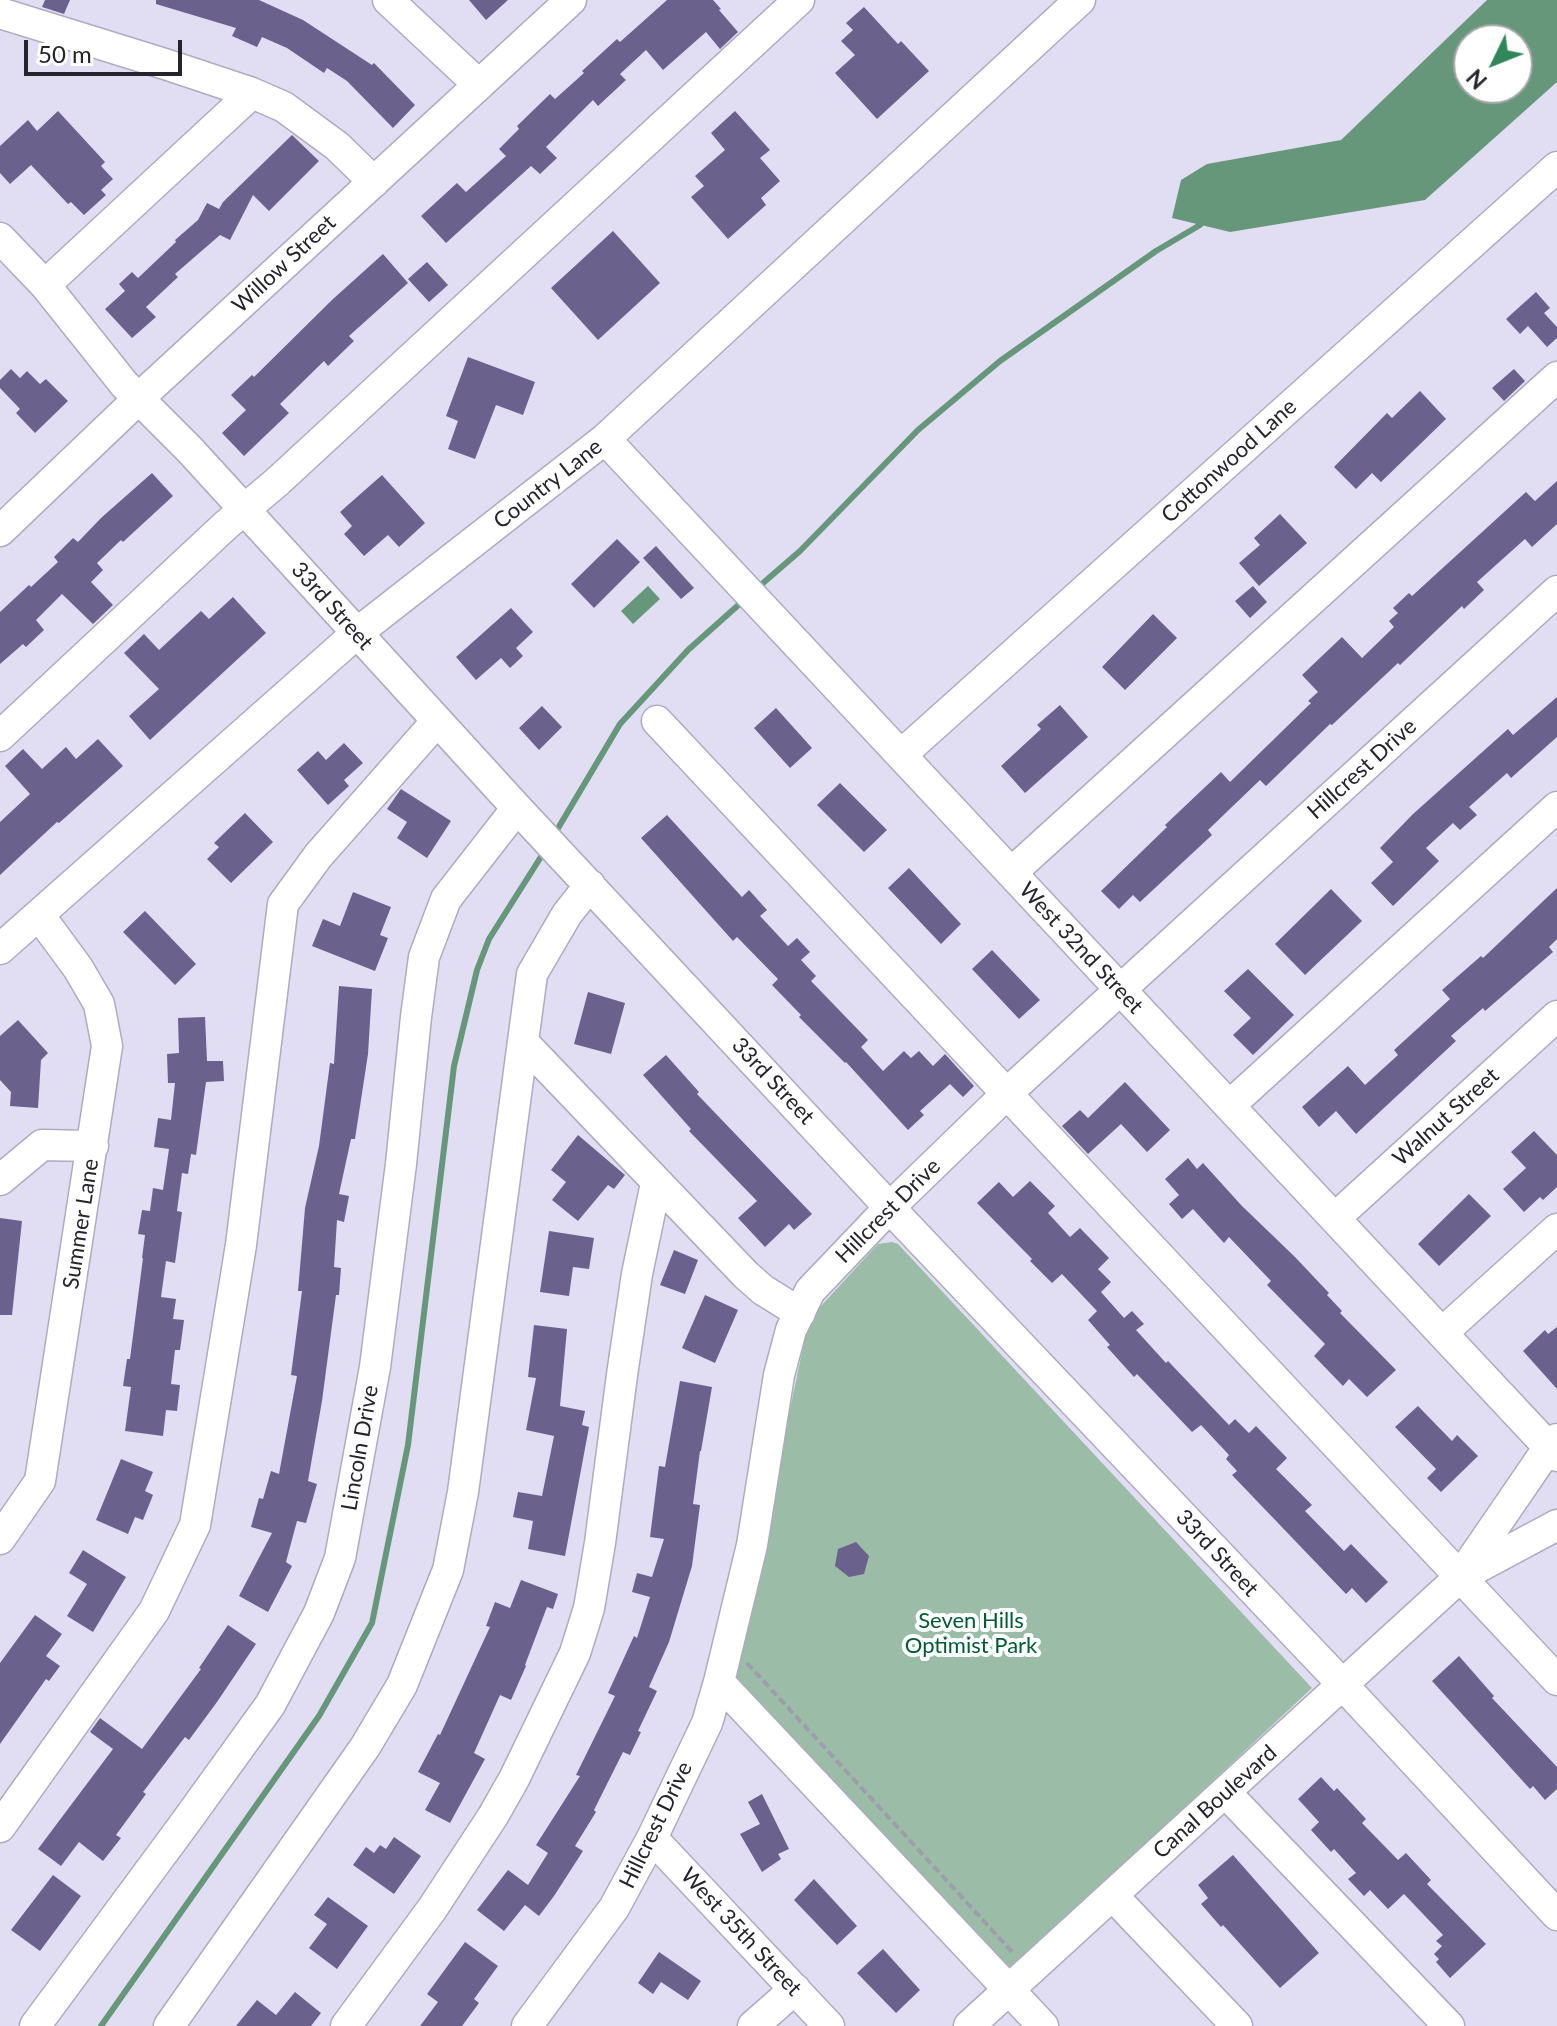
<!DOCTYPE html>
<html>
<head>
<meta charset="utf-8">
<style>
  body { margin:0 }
  #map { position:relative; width:1557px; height:2026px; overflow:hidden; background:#e1def3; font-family:Lato,sans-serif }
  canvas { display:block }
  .north { position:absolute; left:1453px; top:24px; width:80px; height:80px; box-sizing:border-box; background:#fff; border:2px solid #a8a7ab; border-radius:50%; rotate:227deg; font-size:22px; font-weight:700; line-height:32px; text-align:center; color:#25242c }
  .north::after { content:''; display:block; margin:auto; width:28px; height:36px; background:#32875a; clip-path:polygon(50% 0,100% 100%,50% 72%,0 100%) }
  .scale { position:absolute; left:24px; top:40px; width:158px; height:36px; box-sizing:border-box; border:4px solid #25242c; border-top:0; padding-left:10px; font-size:24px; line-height:28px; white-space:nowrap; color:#25242c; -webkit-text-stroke:6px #fff; paint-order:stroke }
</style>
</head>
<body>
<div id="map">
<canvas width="1557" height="2026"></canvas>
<div class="north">N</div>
<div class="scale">50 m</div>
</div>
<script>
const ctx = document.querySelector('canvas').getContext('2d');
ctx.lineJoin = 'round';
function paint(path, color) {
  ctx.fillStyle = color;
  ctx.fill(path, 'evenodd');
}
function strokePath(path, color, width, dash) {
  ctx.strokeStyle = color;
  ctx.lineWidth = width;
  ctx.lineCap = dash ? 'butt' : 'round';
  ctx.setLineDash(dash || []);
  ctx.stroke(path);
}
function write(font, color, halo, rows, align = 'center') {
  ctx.font = font + ' Lato,sans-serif';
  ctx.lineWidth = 8;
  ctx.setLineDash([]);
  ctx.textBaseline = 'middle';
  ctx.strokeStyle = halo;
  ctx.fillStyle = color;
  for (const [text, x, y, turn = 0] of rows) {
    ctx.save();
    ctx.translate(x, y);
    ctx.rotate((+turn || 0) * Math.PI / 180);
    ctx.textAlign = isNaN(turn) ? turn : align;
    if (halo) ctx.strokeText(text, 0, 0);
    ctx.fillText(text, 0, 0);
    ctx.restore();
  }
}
const green = new Path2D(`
  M892,1242L898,1244L1312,1688L1001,1979L731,1689L809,1319L878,1244Z`);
const water = new Path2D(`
  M1487,0H1557V82L1425,200L1230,232L1172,218L1181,180L1207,164L1341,140ZM1517,40V88H1469V40Z
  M648,586L660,599L633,624L621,611Z`);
const stream = new Path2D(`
  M755,590L800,551L918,430L1000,361L1156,251L1200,225
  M554,835L620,724L688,650L744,600
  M101,2026L319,1716L372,1623L408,1445L454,1066L477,970L489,939L544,852`);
const building = new Path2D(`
  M45,0H70L64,14L42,7Z
  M156,0H259L303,20L372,65L374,63L415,105L393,128L347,81L327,68L324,73L287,48L262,37L257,47L232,36L236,28L156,4Z
  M469,0H508L486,20Z
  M667,0H713L721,9L719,10L738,32L720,49L706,32L663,70L646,50L620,74L626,80L598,106L593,100L546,147L557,158L540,174L531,166L446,243L421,216L457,183L466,192L506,156L499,149L519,129L517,126L550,94L555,99L584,73L582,71L617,39L620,42Z
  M864,7L898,44L901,41L929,71L877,119L835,73L855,55L841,41L853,30L846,23Z
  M58,111L105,162L101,166L113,179L101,190L106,195L84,215L71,202L68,204L31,165L10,184L0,173V146L28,120L37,131Z
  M735,111L770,150L760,158L780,181L761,198L766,205L728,239L691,197L704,186L695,176L725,150L711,133Z
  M292,135L319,161L269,211L253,195L230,240L220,235L175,274L178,277L146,307L156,317L132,338L105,309L125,291L119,284L132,272L138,278L176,242L175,240L198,220L207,203L219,209L223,202Z
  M613,231L660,283L598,340L551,288Z
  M383,254L408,283L349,336L354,341L328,366L324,361L280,404L289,413L244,456L222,433L246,410L231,395L252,375L254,377L333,299Z
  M427,262L448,285L429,302L408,279Z
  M1536,292L1550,308L1544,313L1557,327V338L1547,347L1528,326L1520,334L1506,319Z
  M468,357L535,382L523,415L496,405L475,459L448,449L458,421L446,416Z
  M11,369L20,378L27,371L40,384L46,379L68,401L35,433L16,413L20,409L0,388V380Z
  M1514,369L1525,381L1504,401L1492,388Z
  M1420,391L1446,419L1381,482L1372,473L1356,489L1334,467L1387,413L1392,418Z
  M152,473L173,496L123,542L121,540L97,563L103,570L91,582L113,605L93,624L62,594L36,620L44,630L26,647L23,644L0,664V612L29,585L31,587L58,562L54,557L73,538L78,542L101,518Z
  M382,475L425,523L399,547L388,535L364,556L344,534L352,526L340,512Z
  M1557,481V524L1532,547L1525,539L1477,582L1484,590L1464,609L1462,606L1400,665L1398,663L1332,725L1330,724L1266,786L1260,780L1208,830L1212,835L1140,902L1133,895L1119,909L1101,891L1167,827L1165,825L1221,772L1230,782L1311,703L1308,701L1318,692L1302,675L1342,637L1362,658L1394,627L1389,621L1398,613L1393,608L1409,593L1412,596L1526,492L1535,501Z
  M1280,514L1307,543L1259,586L1239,563L1260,545L1254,538Z
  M617,539L640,562L594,608L571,584Z
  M656,546L694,588L681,599L643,558Z
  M1253,586L1267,602L1250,618L1235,601Z
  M233,597L266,633L150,740L129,716L159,689L124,653L144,634L159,650L201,611L209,619Z
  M511,608L533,632L516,648L523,656L510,668L501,658L476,680L456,657Z
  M1153,614L1177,638L1125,690L1102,667Z
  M1557,697V737L1511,778L1507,773L1469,807L1477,815L1460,830L1453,823L1426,848L1439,861L1393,906L1371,883L1393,862L1380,848L1413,814L1508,729L1513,735Z
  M1060,705L1088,737L1025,793L1001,766L1041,729L1037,725Z
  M542,706L562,727L539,750L519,728Z
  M776,708L812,748L790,768L754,728Z
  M98,739L123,766L59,823L57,822L0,875V822L30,794L5,766L23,749L42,769L66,747L76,759Z
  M344,743L363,763L344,780L349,786L328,805L297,770L318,751L326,760Z
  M840,783L887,830L864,852L817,805Z
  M401,789L451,821L427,858L397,838L407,822L387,809Z
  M245,813L273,842L231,883L207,859L219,847L214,843Z
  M667,815L742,897L749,890L767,910L760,916L788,946L797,938L810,952L801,960L816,976L811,981L868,1040L861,1047L883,1071L904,1051L911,1058L919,1051L933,1066L945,1054L974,1086L963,1097L950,1084L920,1111L924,1115L908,1130L846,1062L845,1063L799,1017L801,1015L772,985L778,979L737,937L733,941L641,838Z
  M909,868L961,924L941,944L888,888Z
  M1557,888V939L1549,947L1553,952L1485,1011L1483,1008L1451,1036L1456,1041L1356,1134L1336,1111L1319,1127L1302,1107L1348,1066L1365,1085L1398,1055L1394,1050L1450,999L1442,990L1481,956L1483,958Z
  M1331,889L1362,921L1305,975L1275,944Z
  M353,892L391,907L380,935L388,938L375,971L312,946L323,919L340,926Z
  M145,911L196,964L175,985L123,932Z
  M992,950L1040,1000L1019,1019L972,969Z
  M1248,969L1294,1015L1253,1055L1233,1035L1251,1018L1224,991Z
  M339,986L372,989L368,1054L355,1139H351L339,1194L349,1196L344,1222L337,1220L334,1267L341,1268L339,1295H336L322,1401L308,1481L317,1484L306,1523L297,1521L286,1562L292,1566L268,1612L239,1596L272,1533L251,1527L259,1498L263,1499L271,1471L279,1474L297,1376L291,1375L302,1291H298L305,1208L319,1146L330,1063L334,1064Z
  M588,992L625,1003L611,1054L574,1044Z
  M205,1017L207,1061H223L224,1081L206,1082L196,1155L191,1154L188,1174L182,1173L177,1211L182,1212L175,1263L166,1261L161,1297L176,1299L173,1319L184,1320L180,1350H175L171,1384L180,1385L177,1411L166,1410L163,1436L125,1431L131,1387L123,1386L127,1359H130L143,1258H142L145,1235L138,1234L142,1210L150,1211L153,1188L163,1190L169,1149L154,1147L158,1118L171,1120L175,1083H168L167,1054L179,1053L178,1018Z
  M18,1020L48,1053L41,1060L38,1108L10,1106L11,1092L0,1080V1036Z
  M666,1055L699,1092L697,1094L812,1214L794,1230L789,1224L765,1247L738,1218L757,1201L689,1131L691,1129L643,1075Z
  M1125,1082L1170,1130L1147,1152L1121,1124L1088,1154L1062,1126L1080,1110L1088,1118Z
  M1534,1131L1557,1155V1187L1543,1200L1540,1197L1524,1212L1503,1189L1526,1168L1511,1152Z
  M578,1135L625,1175L614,1189L608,1185L578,1221L552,1200L566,1182L551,1170Z
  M1188,1158L1197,1169L1203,1163L1242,1206L1295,1257L1329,1293L1327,1295L1342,1311L1340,1313L1396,1370L1367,1397L1349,1379L1343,1386L1314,1356L1325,1344L1267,1285L1271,1281L1229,1237L1224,1243L1193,1209L1182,1219L1169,1204L1179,1195L1165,1179Z
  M1030,1181L1055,1206L1048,1213L1070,1237L1080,1228L1109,1258L1098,1269L1111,1282L1101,1292L1124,1318L1132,1311L1144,1324L1136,1330L1166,1363L1168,1361L1229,1425L1235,1419L1249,1433L1256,1426L1287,1458L1276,1469L1312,1505L1305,1511L1344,1551L1351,1544L1388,1582L1366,1603L1352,1588L1346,1594L1232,1475L1237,1471L1226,1459L1229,1455L1201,1425L1192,1432L1137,1374L1134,1377L1107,1347L1110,1345L1088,1320L1097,1311L1062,1274L1052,1283L1030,1261L1032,1259L977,1203L999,1182L1013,1197Z
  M1469,1194L1491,1216L1439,1266L1418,1244Z
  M0,1218L22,1221L12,1315H0Z
  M549,1231L594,1238L589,1269L573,1267L569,1296L540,1292Z
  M674,1250L698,1260L685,1294L660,1285Z
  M705,1295L738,1310L715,1363L682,1348Z
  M534,1325L567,1329L560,1406L585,1411L582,1425L589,1427L565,1556L528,1549L533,1521L513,1517L518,1492L542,1496L554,1436L526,1430L536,1378L528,1377Z
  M1557,1327V1389L1523,1351L1545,1330L1548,1334Z
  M680,1381L712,1387L701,1451H700L693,1504L700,1505L692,1566L669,1642L649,1687L657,1691L638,1731L641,1732L630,1755L623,1752L594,1810L596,1812L575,1846L583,1851L554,1896L539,1916L525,1905L504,1931L477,1910L508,1870L528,1885L548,1853L536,1845L580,1776L576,1775L615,1696L608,1693L634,1636L637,1638L650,1597L632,1592L637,1573L652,1577L664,1539L650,1537L659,1466L665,1467Z
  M1418,1406L1452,1441L1457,1435L1478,1456L1441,1492L1427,1478L1436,1469L1395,1427Z
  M121,1459L153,1472L145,1491L153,1495L143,1520L135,1517L128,1534L96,1520Z
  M856,1542L869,1556L864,1574L849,1577L835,1566L838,1549Z
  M83,1550L126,1577L93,1632L67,1616L87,1584L69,1573Z
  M521,1580L558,1594L553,1609L547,1607L525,1665L526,1666L511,1700L500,1695L474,1753L485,1759L450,1823L425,1810L440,1783L418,1772L438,1734L440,1735L490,1627L486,1626L495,1602L510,1608Z
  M35,1615L62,1634L46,1656L60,1666L49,1681L46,1679L0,1744V1663Z
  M228,1625L256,1644L217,1702L189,1740L185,1737L143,1792L146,1794L116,1835L121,1838L103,1861L79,1842L61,1866L38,1849L113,1749L90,1732L100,1718L142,1749L201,1669L199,1668Z
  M1459,1656L1494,1696L1492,1698L1557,1767V1789L1545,1800L1533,1786L1530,1789L1432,1681Z
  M1321,1777L1334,1791L1337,1788L1354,1806L1366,1819L1362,1823L1398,1860L1406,1853L1431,1880L1427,1884L1486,1944L1450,1978L1436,1962L1439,1959L1434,1954L1442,1946L1436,1941L1443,1935L1404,1894L1388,1909L1370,1890L1364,1896L1348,1879L1356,1873L1334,1849L1331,1852L1311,1830L1319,1822L1298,1799Z
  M762,1794L789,1849L778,1854L781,1859L762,1872L740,1834L760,1824L748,1802Z
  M394,1837L421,1856L394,1894L353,1865L366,1847L374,1853L380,1845L386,1849Z
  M1233,1855L1319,1953L1280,1988L1223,1925L1221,1927L1201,1904L1208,1898L1198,1885Z
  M53,1875L81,1896L40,1951L11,1930Z
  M814,1879L857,1926L837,1945L794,1900Z
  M328,1897L368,1926L337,1969L309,1948L327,1924L314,1915Z
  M465,1942L498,1966L474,1999L479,2003L462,2026H420L438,2002L427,1994Z
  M883,1949L920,1990L896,2013L857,1973Z
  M659,1952L701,1981L688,2000L661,1982L653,1994L638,1983Z
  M295,1992L321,2013L311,2026H236L257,2000L276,2015Z`);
const path = new Path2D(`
  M747,1663L1014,1954`);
const minor = new Path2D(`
  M388,0L479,85
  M0,13L168,65L252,93L284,107L337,146L374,182
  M0,238L45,285L124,384L190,450L517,808L905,1224L1328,1669L1557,1915
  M45,285L252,93
  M605,439L1557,1456
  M0,531L152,386L571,0
  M657,721L1557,1680
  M0,736L226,525L277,482L799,0
  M901,755L1557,167
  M1011,873L1557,377
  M0,949L357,633L605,439L1080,0
  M523,1042L746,1275L763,1290L800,1313
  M1229,1106L1557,807
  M0,1180L42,1145L93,1146
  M1335,1218L1557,1016
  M1442,1333L1557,1229
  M0,1539L40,1481L107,1046L99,1004L78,968L39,915
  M1464,1571L1549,1447L1557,1439
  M719,1682L1043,2026
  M1225,1792L1449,2026
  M0,1827L154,1611L195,1525L241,1245L283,904L318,856L437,721
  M652,1838L829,2026
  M1112,1895L1237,2026
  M35,2026L185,1823L270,1705L319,1613L340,1558L375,1367L401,1164L416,1017L424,957L446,899L517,808
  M169,2026L365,1747L402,1685L448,1570L463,1492L532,974L567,914L590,885
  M346,2026L432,1909L493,1816L514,1779L575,1653L589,1608L600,1543L622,1375L637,1274L656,1183
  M527,2026L614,1908L652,1838L707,1723L719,1682L752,1545L779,1375L791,1330L810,1291L890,1207L1017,1084L1557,591
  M753,2026L795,1989
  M969,2026L1460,1577L1557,1525`);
const streetNames = [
  ["Willow Street",284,264,-43],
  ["Cottonwood Lane",1229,461,-42],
  ["Country Lane",548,484,-38],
  ["33rd Street",332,606,48],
  ["Hillcrest Drive",1362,769,-42],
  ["West 32nd Street",1081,948,47],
  ["33rd Street",773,1081,47],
  ["Walnut Street",1446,1117,-42],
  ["Hillcrest Drive",888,1211,-45],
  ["Summer Lane",81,1224,-81],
  ["Lincoln Drive",360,1448,-80],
  ["33rd Street",1217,1553,47],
  ["Canal Boulevard",1215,1802,-42],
  ["Hillcrest Drive",656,1825,-64],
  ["West 35th Street",741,1932,47]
];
const parkNames = [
  ["Seven Hills",971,1621],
  ["Optimist Park",971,1646]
];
paint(green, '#9bbca7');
paint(water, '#67977a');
strokePath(stream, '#67977a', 6);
paint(building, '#6a628d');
strokePath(minor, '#aeabbf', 33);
strokePath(path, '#9f9dad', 4, [8, 4]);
strokePath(minor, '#fff', 30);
write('22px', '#25242c', '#fff', streetNames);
write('22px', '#005a34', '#fff', parkNames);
</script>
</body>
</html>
